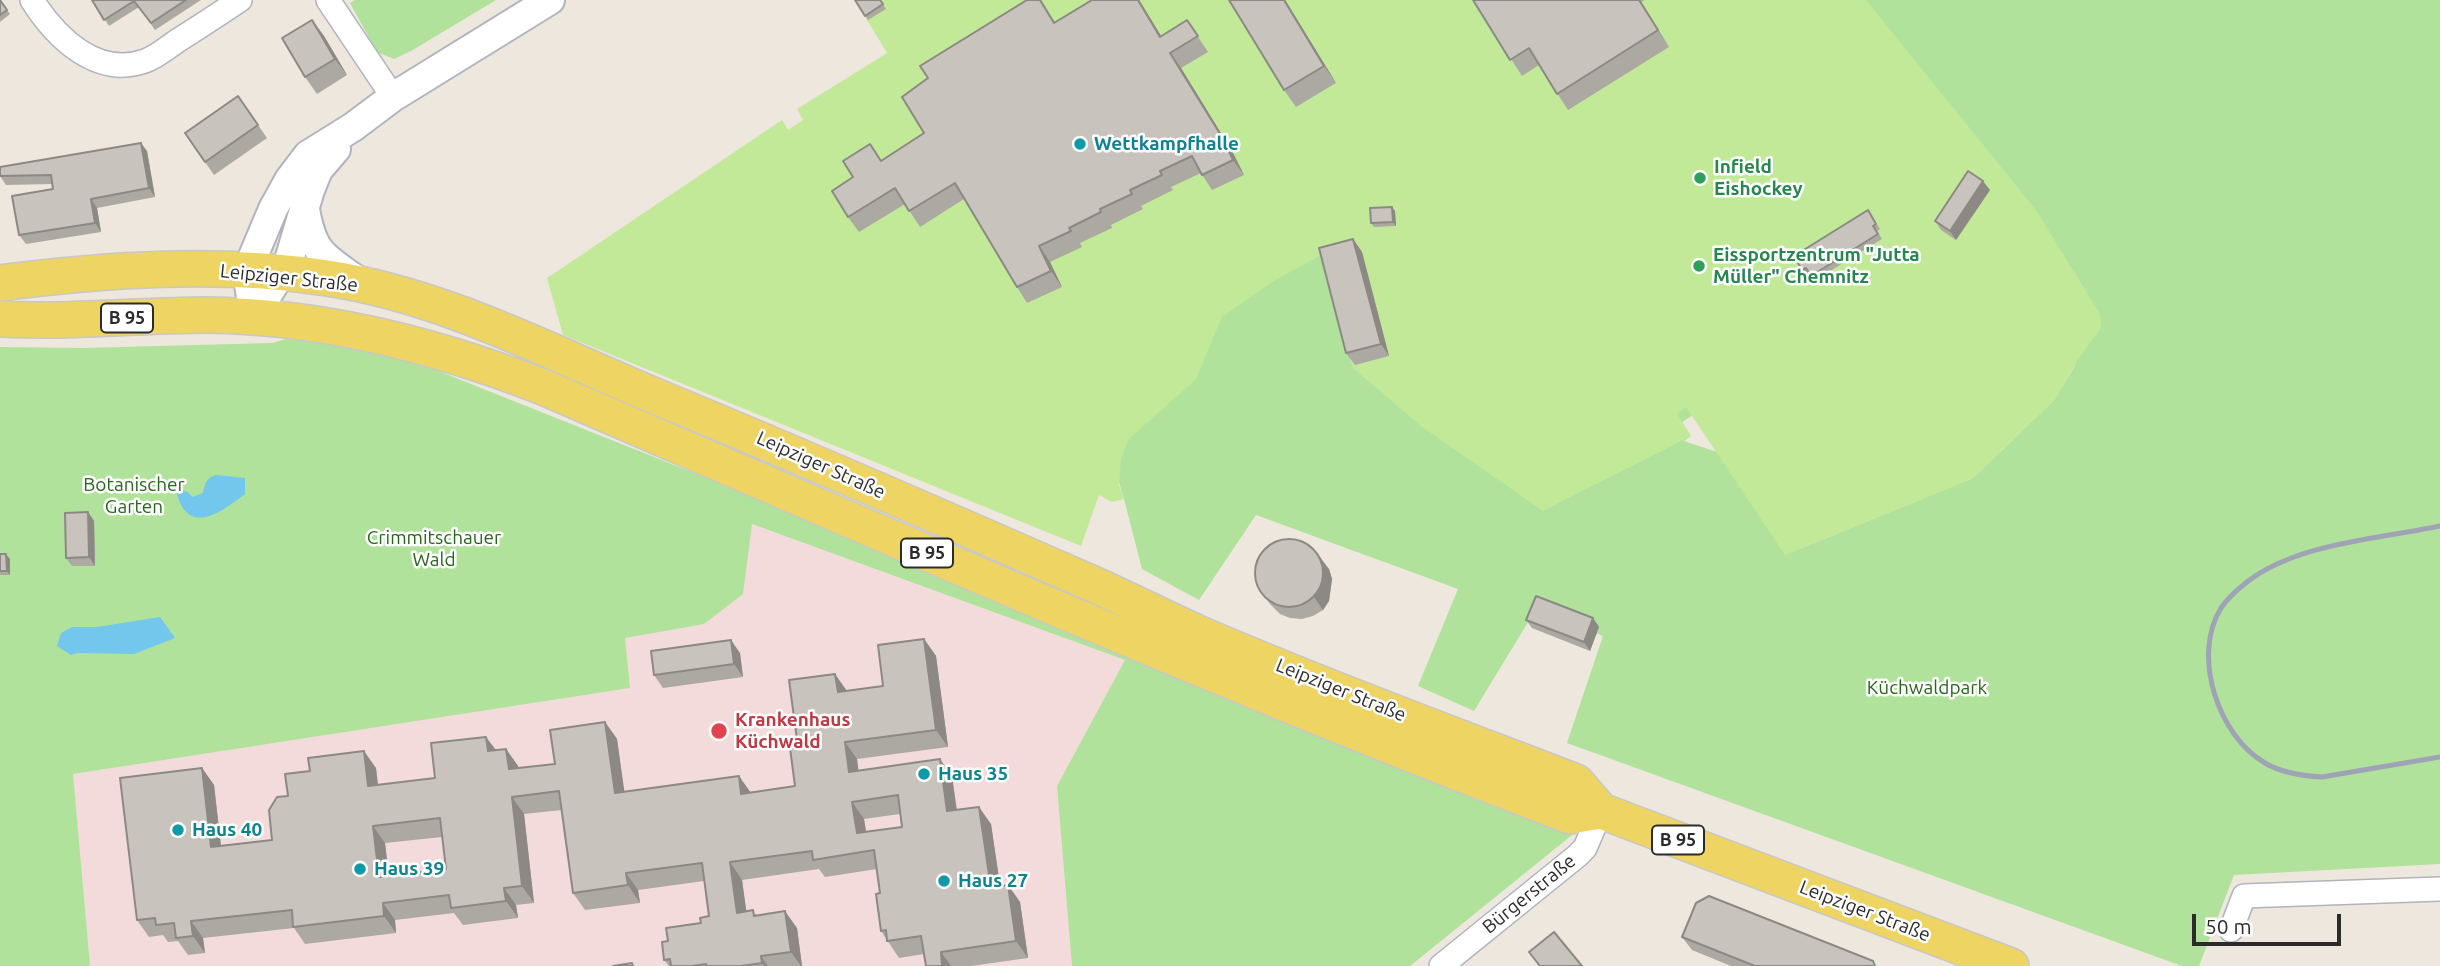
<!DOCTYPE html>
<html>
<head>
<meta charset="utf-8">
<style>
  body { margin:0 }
  #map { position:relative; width:2440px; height:966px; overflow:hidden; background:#ede7de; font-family:Ubuntu,sans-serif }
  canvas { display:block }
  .scale { position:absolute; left:2192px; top:914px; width:149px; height:32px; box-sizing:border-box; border:4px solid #2b2b2b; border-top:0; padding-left:9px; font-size:21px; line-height:24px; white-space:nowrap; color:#2b2b2b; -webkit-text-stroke:5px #fff; paint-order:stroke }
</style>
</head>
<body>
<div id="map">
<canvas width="2440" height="966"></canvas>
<div class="scale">50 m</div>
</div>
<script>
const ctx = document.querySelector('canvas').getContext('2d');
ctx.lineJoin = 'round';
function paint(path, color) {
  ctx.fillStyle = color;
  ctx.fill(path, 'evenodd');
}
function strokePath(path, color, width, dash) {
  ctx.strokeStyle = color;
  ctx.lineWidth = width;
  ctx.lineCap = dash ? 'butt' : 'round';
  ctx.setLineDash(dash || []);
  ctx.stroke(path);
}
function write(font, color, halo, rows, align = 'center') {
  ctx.font = font + ' Ubuntu,sans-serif';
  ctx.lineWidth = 5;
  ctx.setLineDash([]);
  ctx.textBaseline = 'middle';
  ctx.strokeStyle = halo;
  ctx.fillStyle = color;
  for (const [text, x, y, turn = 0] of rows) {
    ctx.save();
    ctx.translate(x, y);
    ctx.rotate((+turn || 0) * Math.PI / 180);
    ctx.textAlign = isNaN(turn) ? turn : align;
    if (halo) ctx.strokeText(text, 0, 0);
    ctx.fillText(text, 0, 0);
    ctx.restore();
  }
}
const medical = new Path2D(`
  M752,524L1125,660L1057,786L1072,966H90L72,774L630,688L624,637L704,624Z`);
const green = new Path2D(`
  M355,0H496L411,51L394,59L377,52L350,3Z
  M1760,0H2440V864L2234,875L2199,966H2182L1567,743L1603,636L1536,609L1474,711L1418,686L1458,589L1256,515L1199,600L1142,569L1124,499L1081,356L1296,169L1283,146L1297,135L1351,220L1324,254L1353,368L1389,359C1444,400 1482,428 1552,399L1571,426L1772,301L1759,278L1788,262L1830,330L1682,422L1691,436L1684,441L1717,452L1702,429L1840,344L1849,361C1822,377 1777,396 1762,424C1744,460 1763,511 1803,521C1818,525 1830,524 1846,521L1797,550L1973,478L2054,400L2076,364L2058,384L2056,326L2002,364L2004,370L1805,495L1810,501L2012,376L2016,379L2033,367L2039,374L2032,390L2019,402L1857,498C1845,505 1835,510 1821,509C1783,507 1757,464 1776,430C1791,404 1857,373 1884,357L1866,349L1856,337L1961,249L1997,191L1969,174L1913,245L1843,324L1814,281L1882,239L1877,231L1880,228L1863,202C1874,188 1885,174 1889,156C1901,109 1885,49 1840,25C1817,11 1789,11 1762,11Z
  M328,327L1582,827L1410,966H1072L1057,786L1125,660L752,524L743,594L704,624L625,638L630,688L73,774L90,966H0V347L84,348L272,343Z`);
const pitch = new Path2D(`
  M855,0H1866L2036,210L2100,314L2101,328L2079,358L2054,400L1973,478L1785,555L1686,407L1677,414L1691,436L1543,511L1421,426L1353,368L1323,254L1272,282L1222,317L1196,379L1128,440L1121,459L1119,485L1124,499L1112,502L1099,495L1081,546L563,335L547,278L782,120L788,130L803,120L797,109L887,53Z`);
const water = new Path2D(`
  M216,475L245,478V494C224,510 189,538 177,494L183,491L188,492L192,497L203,493C205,483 206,478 216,475Z
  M160,617L175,638L134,654L78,653L71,655L57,646L61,633L72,627H97Z`);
const minor = new Path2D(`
  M32,0C56,38 97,78 145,61C156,57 167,48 177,41C198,28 219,14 240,0
  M328,0L393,97
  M2231,930L2244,896L2440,889
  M1441,966L1577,856L1585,848L1601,811`);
const tertiary = new Path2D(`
  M305,209C313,256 325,257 362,284
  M254,317L247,271L273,209L289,180L308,155L353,127L393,97L550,0
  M254,317L289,260L310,190L318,170L336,149`);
const primary = new Path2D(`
  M0,283C108,269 220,262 327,278C447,296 557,356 667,401C810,460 952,522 1093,584C1129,600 1164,618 1200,634C1324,687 1451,734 1576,782L1601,811
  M0,319C69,323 138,315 207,315C323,316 435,345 543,387C883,534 1222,684 1570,816L1601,811L1612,815L2011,966`);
const rail = new Path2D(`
  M2440,526C2379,539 2297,543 2247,582C2238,589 2227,599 2221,608C2191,656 2219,737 2265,763C2280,772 2304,776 2322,777L2440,757`);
const wall = new Path2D(`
  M0,0L10,14L0,22Z
  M92,0H201L155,30L139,7L109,26Z
  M855,0H880L886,9L868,20Z
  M1041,0L1055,22L1092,0H1139L1161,36L1187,20L1208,52L1181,68L1233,153L1244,175L1212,190L1201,173L1171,187L1173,190L1141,206L1143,209L1111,225L1112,228L1080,243L1082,247L1050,262L1062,287L1027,303L1017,287L964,199L920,227L905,204L859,232L848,217L881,161L924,133Z
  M1229,0H1285L1336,83L1296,107L1284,90Z
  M1473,0H1645L1641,2L1669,47L1568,110L1539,65L1522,76Z
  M312,20L324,36L347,75L317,94L305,77Z
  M238,96L267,138L214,175L185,133Z
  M147,151L155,197L97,208L101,232L26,244L19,235L53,189L52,184L6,185L0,176Z
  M1990,190L1956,240L1941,230L1935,221Z
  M1868,210L1880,229L1877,231L1882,239L1814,281L1809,273L1806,275L1794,256Z
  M1395,211L1396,226L1374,227L1371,223Z
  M1353,239L1362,252L1389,356L1355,365L1346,353Z
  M88,512L94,521L95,566H72L66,558Z
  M0,554L10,559V575H0Z
  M1329,569L1332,579L1329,601L1323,610L1313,616L1302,619L1290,618L1280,614L1271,605L1262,593Z
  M1593,618L1599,627L1590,651L1532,628L1526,620Z
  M924,639L936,656L948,747L857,759L858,770L952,776L957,810L991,824L1000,886L1008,885L1020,902L1028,958L971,966H926L924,954L899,958L881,931L880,893L877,869L825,877L819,869L742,880L746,911L797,928L802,966H669L664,960L668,941L701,923L709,916L704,881L638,890L640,903L585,910L573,893L562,810L524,814L534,903L516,905L518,918L463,925L454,913L395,920L396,933L305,944L294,928L203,938L205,953L188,955L178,941L168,942L163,935L149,937L137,920L202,768L214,785L221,846L272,840L288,796L376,768L378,785L435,778L496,750L506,749L518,766L519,768L555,764L605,722L617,739L624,792H750L795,786L798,747L847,691L883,686ZM900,814L902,827L866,832L864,819ZM442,837L446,869L389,876L385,843Z
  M740,653L743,677L663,688L654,675Z
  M1682,937L1877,966H1731L1692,950Z`);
const shadedWall = new Path2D(`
  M1138,0H1139L1171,52L1160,37Z
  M1284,0H1285L1336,83L1324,66Z
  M1639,0H1640L1669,47L1658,30Z
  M312,20L324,36L347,75L335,59Z
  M1170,53L1181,68L1233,153L1244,175L1233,160Z
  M141,143L147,151L155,197L149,188Z
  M1983,181L1990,190L1956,240L1950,231Z
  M91,199L97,208L101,232L95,223Z
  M1392,207L1395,211L1396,226L1393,222Z
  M1353,239L1362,252L1389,356L1381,344Z
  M1039,246L1050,262L1062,287L1051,271Z
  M88,512L94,521L95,566L89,557Z
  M6,554L10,559V575L7,571Z
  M1320,557L1329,569L1332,579L1329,601L1323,610L1314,597Z
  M1593,618L1599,627L1590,651L1584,642Z
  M924,639L936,656L948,747L936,730Z
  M731,640L740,653L743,677L734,664Z
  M835,674L847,691L838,692Z
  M605,722L617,739L627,810L615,793Z
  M486,737L499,754L488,751Z
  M845,742L857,759L861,789L849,772Z
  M506,749L518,766L521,787L509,769Z
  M364,751L376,768L380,803L368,786Z
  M940,759L952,776L959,829L947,811Z
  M202,768L214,785L223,864L211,847Z
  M739,776L751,793L741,794Z
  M512,797L524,814L534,903L522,886Z
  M852,802L864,819L869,850L857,833Z
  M979,807L991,824L1003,905L991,888Z
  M373,826L385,843L391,894L379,877Z
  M730,862L742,880L749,930L737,913Z
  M626,873L638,890L640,903L628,885Z
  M1008,885L1020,902L1028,958L1016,941Z
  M504,888L516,905L518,918L506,901Z
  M383,903L395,920L396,933L384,916Z
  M785,911L797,928L802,966H801L791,952Z
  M191,921L203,938L205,953L193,936Z
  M941,952L951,966H942Z
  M761,956L768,966H764L762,963Z`);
const building = new Path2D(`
  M0,0L7,10L0,15Z
  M92,0H186L151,23L134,1L104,20Z
  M855,0H880L883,4L865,16Z
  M1027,0H1040L1054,23L1092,0H1138L1160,37L1187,20L1198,36L1170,53L1222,137L1233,160L1202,175L1192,156L1160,171L1162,175L1130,190L1132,194L1100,209L1101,212L1069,228L1071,231L1039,246L1051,271L1017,287L955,183L909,211L895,188L848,217L832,191L853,177L843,161L870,144L881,161L924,133L902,97L928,78L920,66Z
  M1229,0H1284L1324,66L1284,90Z
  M1473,0H1639L1658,30L1557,94L1529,48L1510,60Z
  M312,20L335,59L305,77L282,38Z
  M238,96L258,125L205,162L185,133Z
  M141,143L149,188L91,199L95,223L19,235L12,196L53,189L51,175L0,176V167Z
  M1968,171L1983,181L1950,231L1935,221Z
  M1392,207L1393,222L1371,223L1370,208Z
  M1868,210L1876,224L1873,226L1878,234L1811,276L1806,268L1802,270L1794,256Z
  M1353,239L1381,344L1346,353L1319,248Z
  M88,512L89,557L66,558L65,513Z
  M1255 573a34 34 0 1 1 68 0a34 34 0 1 1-68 0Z
  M0,554H6L7,571H0Z
  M1536,596L1593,618L1584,642L1526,620Z
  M924,639L936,730L845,742L849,772L940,759L947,811L979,807L991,888L1008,885L1016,941L941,952L942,966H926L921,936L887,941L886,930L881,931L876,894L880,893L874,850L813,860L812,851L730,862L737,913L753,910L754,916L785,911L791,952L761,956L762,963L741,966H707L706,964L692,966H671L670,959L664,960L662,942L668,941L666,928L701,923L700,918L709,916L702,863L626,873L628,885L573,893L559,791L512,797L522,886L504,888L506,901L451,908L449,895L383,903L384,916L293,927L292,910L191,921L193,936L176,938L174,923L156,925L155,918L137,920L120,778L202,768L211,847L272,840L269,810L277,797L288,796L285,774L310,771L308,758L364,751L368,786L435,778L431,743L486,737L488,751L506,749L509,769L555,764L550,730L605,722L615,793L739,776L741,794L795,786L790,748L798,747L789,680L835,674L838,692L883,686L878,645ZM898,795L902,827L857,833L852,802ZM440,818L446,869L379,877L373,826Z
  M731,640L734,664L654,675L651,651Z
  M1709,896L1873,961L1875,966H1755L1682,937L1696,903Z
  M1554,932L1582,966H1540L1529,952Z
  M632,963L633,966H613Z`);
const markers = [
  [1080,144,7,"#0f9aa8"],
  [1700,178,7,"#2e9e5b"],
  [1699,266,7,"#2e9e5b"],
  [719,731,9,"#e0444e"],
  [924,774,7,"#0f9aa8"],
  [178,830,7,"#0f9aa8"],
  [360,869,7,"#0f9aa8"],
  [944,881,7,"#0f9aa8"]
];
const shields = [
  [127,318,52],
  [927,553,52],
  [1678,840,52]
];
const shieldNames = [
  ["B 95",127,318],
  ["B 95",927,553],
  ["B 95",1678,840]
];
const cultureNames = [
  ["Wettkampfhalle",1094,144],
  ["Haus 35",938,774],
  ["Haus 40",192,830],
  ["Haus 39",374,869],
  ["Haus 27",958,881]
];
const leisureNames = [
  ["Infield",1714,167],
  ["Eishockey",1714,189],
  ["Eissportzentrum \"Jutta",1713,255],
  ["Müller\" Chemnitz",1713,277]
];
const streetNames = [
  ["Leipziger Straße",289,278,6],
  ["Leipziger Straße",821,465,24],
  ["Leipziger Straße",1341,690,22],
  ["Bürgerstraße",1529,894,-39],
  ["Leipziger Straße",1865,911,21]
];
const parkNames = [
  ["Botanischer",134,485],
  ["Garten",134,507],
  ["Crimmitschauer",434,538],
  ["Wald",434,560],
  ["Küchwaldpark",1927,688]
];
const healthNames = [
  ["Krankenhaus",735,720],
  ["Küchwald",735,742]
];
paint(medical, '#f3dbdb');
paint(green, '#b0e29c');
paint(pitch, '#c2e998');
paint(water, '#73c6ec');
strokePath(minor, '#b1b3be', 26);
strokePath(tertiary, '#b1b3be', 32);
strokePath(primary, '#c8c8c8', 38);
strokePath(minor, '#fff', 23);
strokePath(tertiary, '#fff', 28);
strokePath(primary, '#eed462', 35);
strokePath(rail, '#a0a2b5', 5);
paint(wall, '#aca9a3');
paint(shadedWall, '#8c8984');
paint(building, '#c8c4bd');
strokePath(building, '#8c8984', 2);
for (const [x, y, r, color] of markers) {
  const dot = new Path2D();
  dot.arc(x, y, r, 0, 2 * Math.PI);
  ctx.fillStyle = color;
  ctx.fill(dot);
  strokePath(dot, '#fff', 2.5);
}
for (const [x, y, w] of shields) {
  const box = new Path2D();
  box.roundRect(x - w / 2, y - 14.5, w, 29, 5);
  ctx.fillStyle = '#fff';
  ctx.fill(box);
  strokePath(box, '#2b2b2b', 2);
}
write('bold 18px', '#2b2b2b', null, shieldNames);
write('bold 19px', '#0d838f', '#fff', cultureNames, 'left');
write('bold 19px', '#27864d', '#fff', leisureNames, 'left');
write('19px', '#2b2b2b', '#fff', streetNames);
write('19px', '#28671c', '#fff', parkNames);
write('bold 19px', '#be3a42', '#fff', healthNames, 'left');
</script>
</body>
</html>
